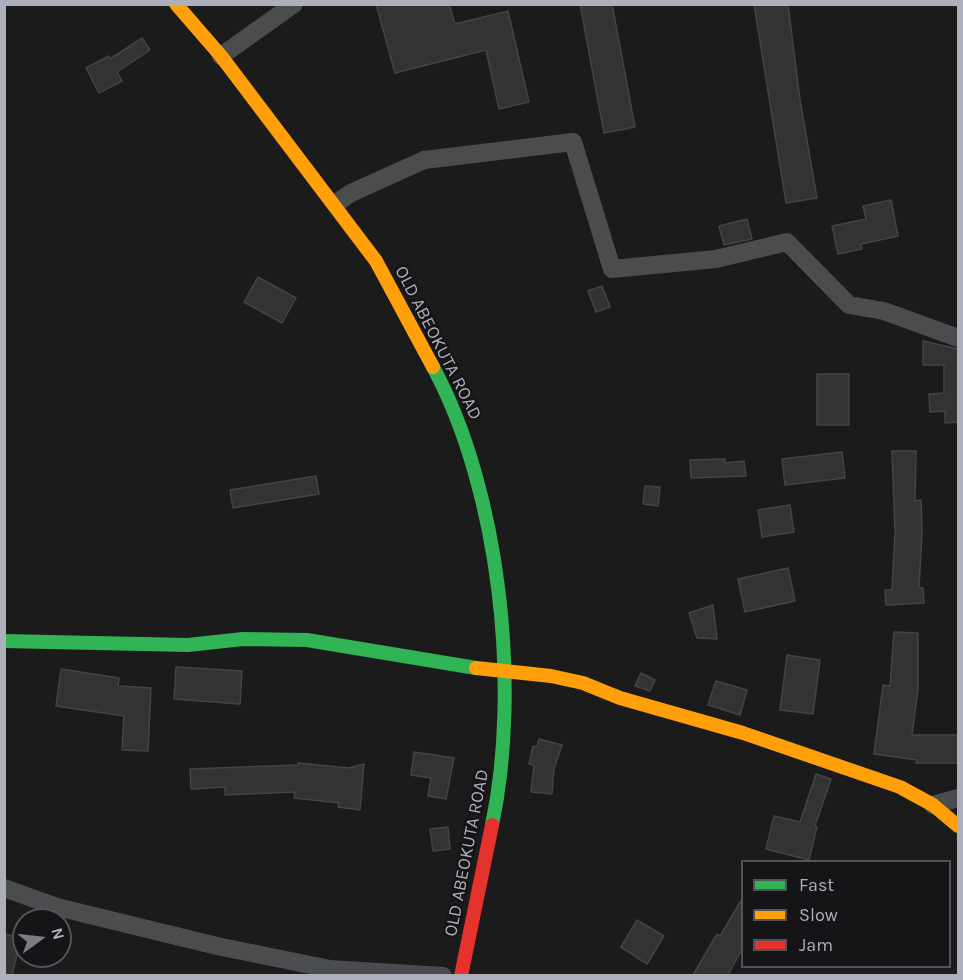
<!DOCTYPE html>
<html>
<head>
<meta charset="utf-8">
<style>
  body { margin:0 }
  #map { position:relative; width:963px; height:980px; overflow:hidden; background:#1b1b1b; font-family:Karla,sans-serif }
  canvas { display:block }
  .frame { position:absolute; inset:0; border:6px solid #adb0bb; pointer-events:none }
  .legend { position:absolute; left:741px; top:860px; width:210px; height:108px; box-sizing:border-box; background:#151517; border:2px solid #525359; margin:0; padding:8px 10px; list-style:none; font-size:18px; color:#adb0bb }
  .legend li { display:flex; align-items:center; gap:12px; height:30px }
  .legend b { width:30px; border:2px solid #525359 }
  .north { position:absolute; left:12px; top:908px; width:60px; height:60px; box-sizing:border-box; background:#151517; border:2px solid #525359; border-radius:50%; rotate:75deg; font-size:16px; font-weight:700; line-height:24px; text-align:center; color:#adb0bb }
  .north::after { content:''; display:block; margin:auto; width:21px; height:27px; background:#7a7c83; clip-path:polygon(50% 0,100% 100%,50% 72%,0 100%) }
</style>
</head>
<body>
<div id="map">
<canvas width="963" height="980"></canvas>
<div class="frame"></div>
<ul class="legend">
<li><b style="height:8px;background:#30b455"></b>Fast</li>
<li><b style="height:8px;background:#ff9f0a"></b>Slow</li>
<li><b style="height:8px;background:#e5322d"></b>Jam</li>
</ul>
<div class="north">N</div>
</div>
<script>
const ctx = document.querySelector('canvas').getContext('2d');
ctx.lineJoin = 'round';
function paint(path, color) {
  ctx.fillStyle = color;
  ctx.fill(path, 'evenodd');
}
function strokePath(path, color, width, dash) {
  ctx.strokeStyle = color;
  ctx.lineWidth = width;
  ctx.lineCap = dash ? 'butt' : 'round';
  ctx.setLineDash(dash || []);
  ctx.stroke(path);
}
function write(font, color, halo, rows, align = 'center') {
  ctx.font = font + ' Karla,sans-serif';
  ctx.lineWidth = 5;
  ctx.setLineDash([]);
  ctx.textBaseline = 'middle';
  ctx.strokeStyle = halo;
  ctx.fillStyle = color;
  for (const [text, x, y, turn = 0] of rows) {
    ctx.save();
    ctx.translate(x, y);
    ctx.rotate((+turn || 0) * Math.PI / 180);
    ctx.textAlign = isNaN(turn) ? turn : align;
    if (halo) ctx.strokeText(text, 0, 0);
    ctx.fillText(text, 0, 0);
    ctx.restore();
  }
}
const building = new Path2D(`
  M376,4H449L455,24L508,11L529,102L499,109L486,50L395,73Z
  M580,4H612L635,127L604,133Z
  M754,4H788L800,100L817,198L786,203Z
  M142,38L150,50L117,72L122,81L99,93L86,68L109,56L110,59Z
  M891,200L898,236L861,244L862,249L838,254L832,226L866,219L863,206Z
  M747,219L752,239L724,245L719,226Z
  M258,277L296,298L282,323L244,302Z
  M602,286L610,307L596,312L588,291Z
  M923,341L958,349V422L945,423V411L930,412L929,394L944,393V365H923Z
  M817,374H849V425H817Z
  M892,451H916L915,501L921,500L922,532L919,588H923L924,603L886,605L885,590H892L895,532Z
  M842,452L845,478L785,485L782,459Z
  M725,459V463L744,461L746,476L691,478L690,460Z
  M316,476L319,494L233,508L230,490Z
  M645,486L660,487L658,506L643,504Z
  M790,505L794,532L762,537L758,510Z
  M788,568L795,601L745,612L738,579Z
  M713,605L717,639L697,638L689,613Z
  M894,632L918,633V689L912,735H958V763H916L917,760L874,754L883,685L890,686Z
  M787,655L820,660L813,714L780,710Z
  M176,667L242,671L240,704L174,699Z
  M61,669L119,678L118,686L151,688L148,751L122,750L124,716L56,706Z
  M641,673L655,680L650,691L635,686Z
  M716,681L747,690L740,715L708,705Z
  M539,739L562,745L554,769L552,794L531,792L534,765L529,764L533,746L537,747Z
  M414,752L454,758L446,799L428,796L431,778L411,775Z
  M298,763L349,768L364,764L360,810L338,807L339,803L294,798L295,792L225,795V787L191,789L190,769L298,765Z
  M816,774L831,779L815,826L817,827L809,860L766,849L774,816L800,822Z
  M448,827L450,849L433,851L430,829Z
  M742,899V949L728,975H693L717,934L720,936Z
  M637,920L664,936L647,964L621,947Z
  M4,934L21,938L12,975H4Z`);
const street = new Path2D(`
  M221,56L294,4
  M335,204L351,193L424,160L573,142L612,269L716,259L787,242L849,305L884,311L958,338
  M933,805L958,798
  M4,888L57,907L217,946L330,969L443,976`);
const fast = new Path2D(`
  M433,367C500,491 521,688 492,825
  M4,641L188,645L243,639L307,640L476,668`);
const slow = new Path2D(`
  M176,4L221,56L376,261L433,367
  M476,668L551,676L583,683L620,698L743,733L900,787L933,805L958,826`);
const jam = new Path2D(`
  M461,976L492,825`);
const streetNames = [
  ["OLD ABEOKUTA ROAD",438,343,63],
  ["OLD ABEOKUTA ROAD",467,853,-79]
];
paint(building, '#333');
strokePath(building, '#434447', 1.5);
strokePath(street, '#4b4c4e', 18);
strokePath(fast, '#30b455', 14);
strokePath(slow, '#ff9f0a', 14);
strokePath(jam, '#e5322d', 14);
write('18px', '#adb0bb', '#151517', streetNames);
</script>
</body>
</html>
